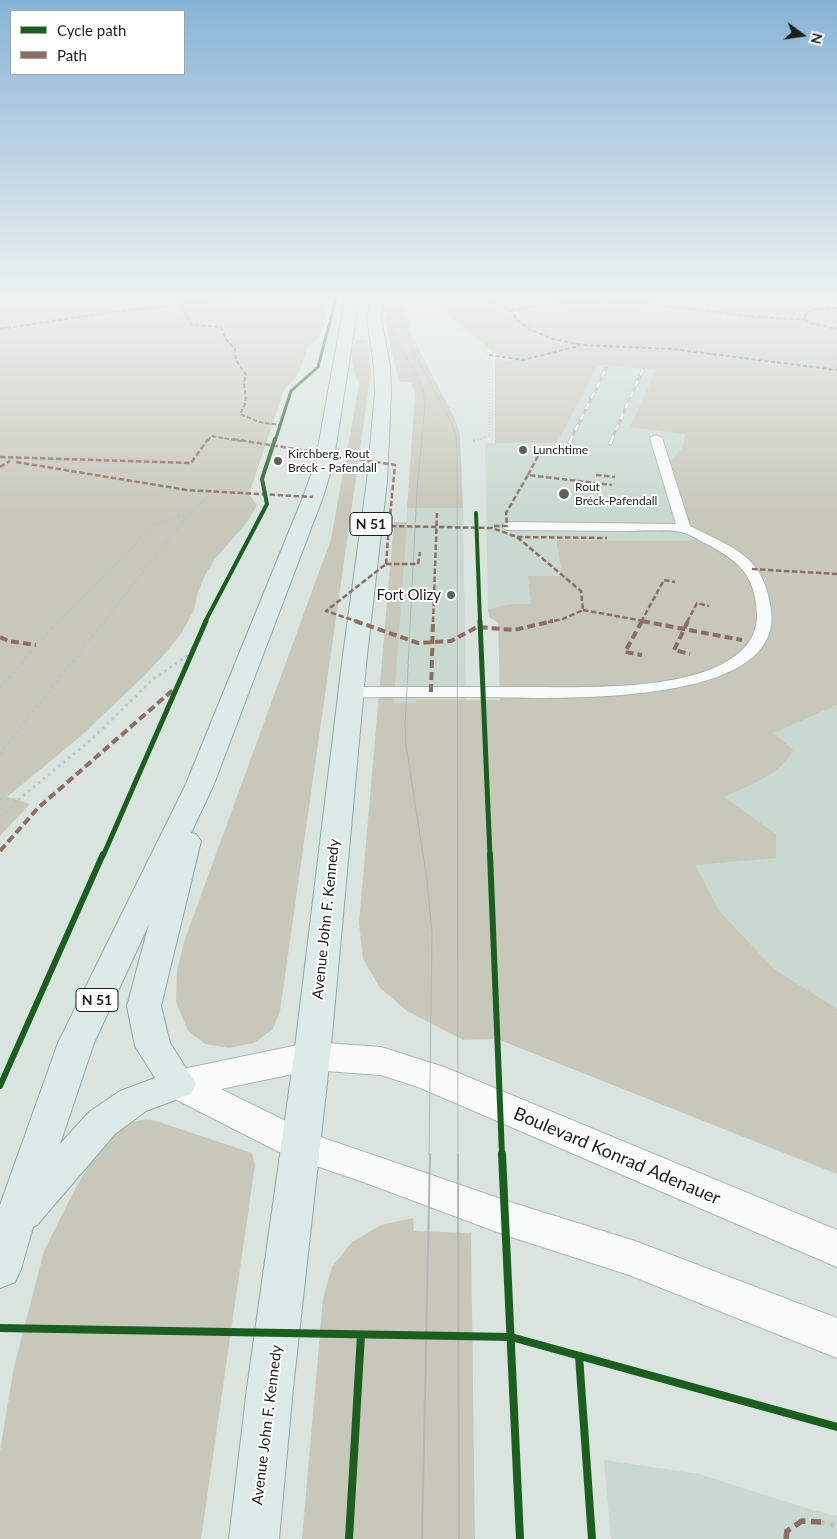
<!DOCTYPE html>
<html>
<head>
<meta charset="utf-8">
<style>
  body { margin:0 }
  #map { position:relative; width:837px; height:1539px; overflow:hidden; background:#dae4df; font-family:Lato,sans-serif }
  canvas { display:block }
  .legend { position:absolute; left:10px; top:10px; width:175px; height:65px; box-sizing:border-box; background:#fff; border:1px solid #a3a5a4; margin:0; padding:6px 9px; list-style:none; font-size:15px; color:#191f1b }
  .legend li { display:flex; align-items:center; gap:10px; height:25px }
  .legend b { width:25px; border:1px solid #a3a5a4 }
  .north { position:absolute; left:777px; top:10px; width:50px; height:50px; -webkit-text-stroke:4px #fff; paint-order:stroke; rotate:104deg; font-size:14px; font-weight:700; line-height:20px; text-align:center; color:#191f1b }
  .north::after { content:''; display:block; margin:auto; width:18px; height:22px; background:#191f1b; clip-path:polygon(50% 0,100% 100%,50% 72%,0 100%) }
</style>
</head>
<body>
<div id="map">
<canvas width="837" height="1539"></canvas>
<ul class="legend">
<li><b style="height:6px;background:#1b5e20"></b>Cycle path</li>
<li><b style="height:6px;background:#8d6e63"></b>Path</li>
</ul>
<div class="north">N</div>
</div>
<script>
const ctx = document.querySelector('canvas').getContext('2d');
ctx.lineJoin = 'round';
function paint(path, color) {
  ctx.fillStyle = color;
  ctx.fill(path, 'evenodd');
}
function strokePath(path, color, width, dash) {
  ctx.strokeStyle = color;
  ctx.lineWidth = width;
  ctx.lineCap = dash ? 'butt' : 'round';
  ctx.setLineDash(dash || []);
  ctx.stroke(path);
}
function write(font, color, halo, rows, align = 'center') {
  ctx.font = font + ' Lato,sans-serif';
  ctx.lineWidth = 4;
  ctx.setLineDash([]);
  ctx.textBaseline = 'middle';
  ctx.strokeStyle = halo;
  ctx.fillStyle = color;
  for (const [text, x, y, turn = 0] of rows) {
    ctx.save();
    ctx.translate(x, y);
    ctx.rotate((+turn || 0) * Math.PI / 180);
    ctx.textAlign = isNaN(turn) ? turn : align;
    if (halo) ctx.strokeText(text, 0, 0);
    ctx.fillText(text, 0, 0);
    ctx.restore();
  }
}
const built = new Path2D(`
  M598,364L657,370L685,433L682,448L697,529L710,535L688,541H556L562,576H529L531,604H509L488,609L485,443H557Z
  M407,508H463L466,700H416L415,703H394Z
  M837,705V1062L614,803Z
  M604,1460L699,1474L809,1509L837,1516V1539H611Z`);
const green = new Path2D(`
  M0,299H330L319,339L308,345L299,373L284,390L249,494L257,505L248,521L215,559L205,575L198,592L194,610L181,634L162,657L143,677L81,736L7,797L30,804L0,836Z
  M441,299H837V705L774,733L793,750C780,776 749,785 724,797L776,834V858L695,865L720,912L774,969L837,1009V1174L497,1039L463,1040L407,1011L380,988L363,959L359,923L394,522H407L394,703H415L416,700H500L498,623L489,617L488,609L509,604H531L528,576H562L556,540L688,541L709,535L687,523L669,463L682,448L685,434L630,427L656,370L598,365L557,443H495V359L509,361L512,358L494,353L440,308Z
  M385,309L406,310L410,332L455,419L460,434L463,508H407L415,394L411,382H399L385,322Z
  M357,340H367L371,372L280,1011L273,1029L254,1043L229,1048L205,1044L188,1031L176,1002L177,970L185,939L331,539L359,385C355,373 346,351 357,340Z
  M145,1119L156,1121L252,1153L255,1165L201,1539H0V1451L14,1367L44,1251L76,1187L92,1161L120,1130L133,1122Z
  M413,1218L414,1231L471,1233L475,1539H302L323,1298L332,1267L352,1242L381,1225Z`);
const pathFar3 = new Path2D(`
  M434,299V307L480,344L489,355V436L474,441`);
const pathFar2 = new Path2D(`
  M473,441L478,439
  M58,622L154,524L187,515
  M104,622L188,515L211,493`);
const pathFar1 = new Path2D(`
  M0,688L36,645L59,621
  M0,754L104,621
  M0,799L18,800L0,819
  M18,800L93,738L153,679L190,654`);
const path = new Path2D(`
  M821,1522L837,1526`);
const lane = new Path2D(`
  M656,435L662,438L690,526C733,548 764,555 771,610C785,713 531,697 470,697C442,697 414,697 387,697C373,697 358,699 345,695L343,692L345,689L351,687C409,687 467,687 525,687C581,687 656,690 709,670C734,660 758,644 757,614C755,574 739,561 705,543C698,540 689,533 681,532C665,529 645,531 628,531C588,531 547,530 507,530L500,526L507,522L676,524L650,438Z`);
const secondary = new Path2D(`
  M312,1042L381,1047L444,1067L837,1230V1267L418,1087L381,1075L312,1070L221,1089L312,1134L507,1201L635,1241L837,1318V1358L629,1275L505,1235L366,1183L287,1156L165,1094L160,1084L165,1074L178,1070Z`);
const primary = new Path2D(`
  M345,299H359L333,464L323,497L214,784L191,833L196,834L201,841L161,1006L170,1043L196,1084L191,1094L146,1111L115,1134L37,1225L33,1227L21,1269L15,1282L0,1288V1205L58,1043L186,784L303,497L315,464ZM149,924L127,1006L135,1046L155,1078L120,1091L89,1112L60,1144L94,1043Z
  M371,299H385L381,318L390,367L391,393L387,481L367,655L330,1056L293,1388L279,1539H229L247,1388L294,1056L343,655L367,481L375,393L374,367L367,318Z`);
const tramFar1 = new Path2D(`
  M393,299L390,322L394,337L417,376L423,391L425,405L417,489L405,726L406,745L427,880L432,933L429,1155
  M403,299L401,322L404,333L451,422L456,437L457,451L458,1155`);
const tram = new Path2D(`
  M458,1154L459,1539
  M422,1539L430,1154`);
const railFar1 = new Path2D(`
  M570,441L608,365
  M611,441L643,369`);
const rail = new Path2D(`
  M569,443L571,439
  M610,444L612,439`);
const quietFar3 = new Path2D(`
  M486,299L511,310L517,320L531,330L553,339L583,345L672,349L837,370
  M180,305L192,325L221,327L225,338L235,349L236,360L246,375C240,390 252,396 240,414L259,422L280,425
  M837,308L817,309L806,313L804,319L810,323L837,329
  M511,310C551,303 592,301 633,303C690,307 746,319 804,319
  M0,329L112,312L235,299
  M489,355L523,360L579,346
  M208,441L211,436L241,441`);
const quietFar2 = new Path2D(`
  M233,439L395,465L389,526
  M0,457L191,463L208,439
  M16,462L187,490L313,497
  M0,467L10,461
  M528,475L541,450
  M596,475L615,477
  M494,526H507L506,513L528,475L612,485
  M517,537L607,538
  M386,564H418L420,552
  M386,564L389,526L492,528L517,537L581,591L583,610L563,619L548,622
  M752,569L837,574
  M583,610L649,622
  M359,622L326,611L386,564
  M433,622L437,513
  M641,622L664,580L675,582
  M687,622L697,603L709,606`);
const quietFar1 = new Path2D(`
  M355,621L418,643L451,641L477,627L514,630L553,621
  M642,621L742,640
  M642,621L625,652L642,655
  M688,621L674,650L690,654
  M0,637L8,641L36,645
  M431,692L433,621
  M0,851L38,808L174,689`);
const quiet = new Path2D(`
  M786,1539L787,1531L802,1521L821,1522`);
const cyclewayFar4 = new Path2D(`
  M275,441L291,391L318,367L336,299`);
const cyclewayFar3 = new Path2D(`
  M476,513L480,622
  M205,622L267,504L262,479L275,439`);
const cyclewayFar2 = new Path2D(`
  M480,621L490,856
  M103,856L206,621`);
const cyclewayFar1 = new Path2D(`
  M490,854L502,1155
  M0,1086L103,854`);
const cycleway = new Path2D(`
  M502,1154L520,1539
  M0,1328L511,1337L837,1427
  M579,1356L592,1539
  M349,1539L361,1335`);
const markers = [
  [523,450,5,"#5d6460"],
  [278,461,5,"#5d6460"],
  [564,494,6,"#5d6460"],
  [451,595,5,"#5d6460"]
];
const farPoinames = [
  ["Lunchtime",533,450],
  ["Kirchberg, Rout",288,454],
  ["Bréck - Pafendall",288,468],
  ["Rout",575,487],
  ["Bréck-Pafendall",575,501]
];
const shields = [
  [371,524,42],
  [97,1000,42]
];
const shieldNames = [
  ["N 51",371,524],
  ["N 51",97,1000]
];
const poiNames = [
  ["Fort Olizy",441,595]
];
const streetNames = [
  ["Avenue John F. Kennedy",326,919,-84],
  ["Avenue John F. Kennedy",267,1425,-83]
];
const nearStreetnames = [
  ["Boulevard Konrad Adenauer",617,1156,23]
];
paint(built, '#c9d9cf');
paint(green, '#c7c8ba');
strokePath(lane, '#aeb5b1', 2);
strokePath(secondary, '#aeb5b1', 2);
strokePath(primary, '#8fa9a6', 2);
strokePath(pathFar3, '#c0c4c1', 2, [1, 2]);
strokePath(pathFar2, '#c0c4c1', 2.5, [2, 2.5]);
strokePath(pathFar1, '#c0c4c1', 3, [2.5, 4]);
strokePath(path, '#c0c4c1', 5, [4, 5.5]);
paint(lane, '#f9fbfa');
paint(secondary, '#f9fbfa');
paint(primary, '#dceae8');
strokePath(tramFar1, '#b5b6b5', 1);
strokePath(tram, '#b5b6b5', 2);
strokePath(railFar1, '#b5b6b5', 3);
strokePath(rail, '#b5b6b5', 4);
strokePath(railFar1, '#fff', 2, [6]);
strokePath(rail, '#fff', 2.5, [8]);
strokePath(quietFar3, '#8d6e63', 2, [4.5, 2]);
strokePath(quietFar2, '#8d6e63', 2.5, [5.5, 2.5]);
strokePath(quietFar1, '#8d6e63', 4, [8, 4]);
strokePath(quiet, '#8d6e63', 5.5, [12, 5.5]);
strokePath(cyclewayFar4, '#1b5e20', 3);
strokePath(cyclewayFar3, '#1b5e20', 4);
strokePath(cyclewayFar2, '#1b5e20', 5);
strokePath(cyclewayFar1, '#1b5e20', 6);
strokePath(cycleway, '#1b5e20', 8);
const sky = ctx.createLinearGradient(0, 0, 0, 514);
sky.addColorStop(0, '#87b3d6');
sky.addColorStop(0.58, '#eef3f1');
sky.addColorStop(1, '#eef3f100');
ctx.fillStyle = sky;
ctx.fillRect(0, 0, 837, 514);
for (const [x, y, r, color] of markers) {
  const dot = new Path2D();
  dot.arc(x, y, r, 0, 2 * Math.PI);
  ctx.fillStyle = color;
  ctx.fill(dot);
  strokePath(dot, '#fff', 2);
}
write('12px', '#191f1b', '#fff', farPoinames, 'left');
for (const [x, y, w] of shields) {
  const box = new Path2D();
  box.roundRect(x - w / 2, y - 11.5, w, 23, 4);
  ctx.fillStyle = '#fff';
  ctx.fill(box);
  strokePath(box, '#191f1b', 1);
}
write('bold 14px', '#191f1b', null, shieldNames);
write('15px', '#191f1b', '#fff', poiNames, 'right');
write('15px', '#191f1b', '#fff', streetNames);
write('18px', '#191f1b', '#fff', nearStreetnames);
</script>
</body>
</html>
